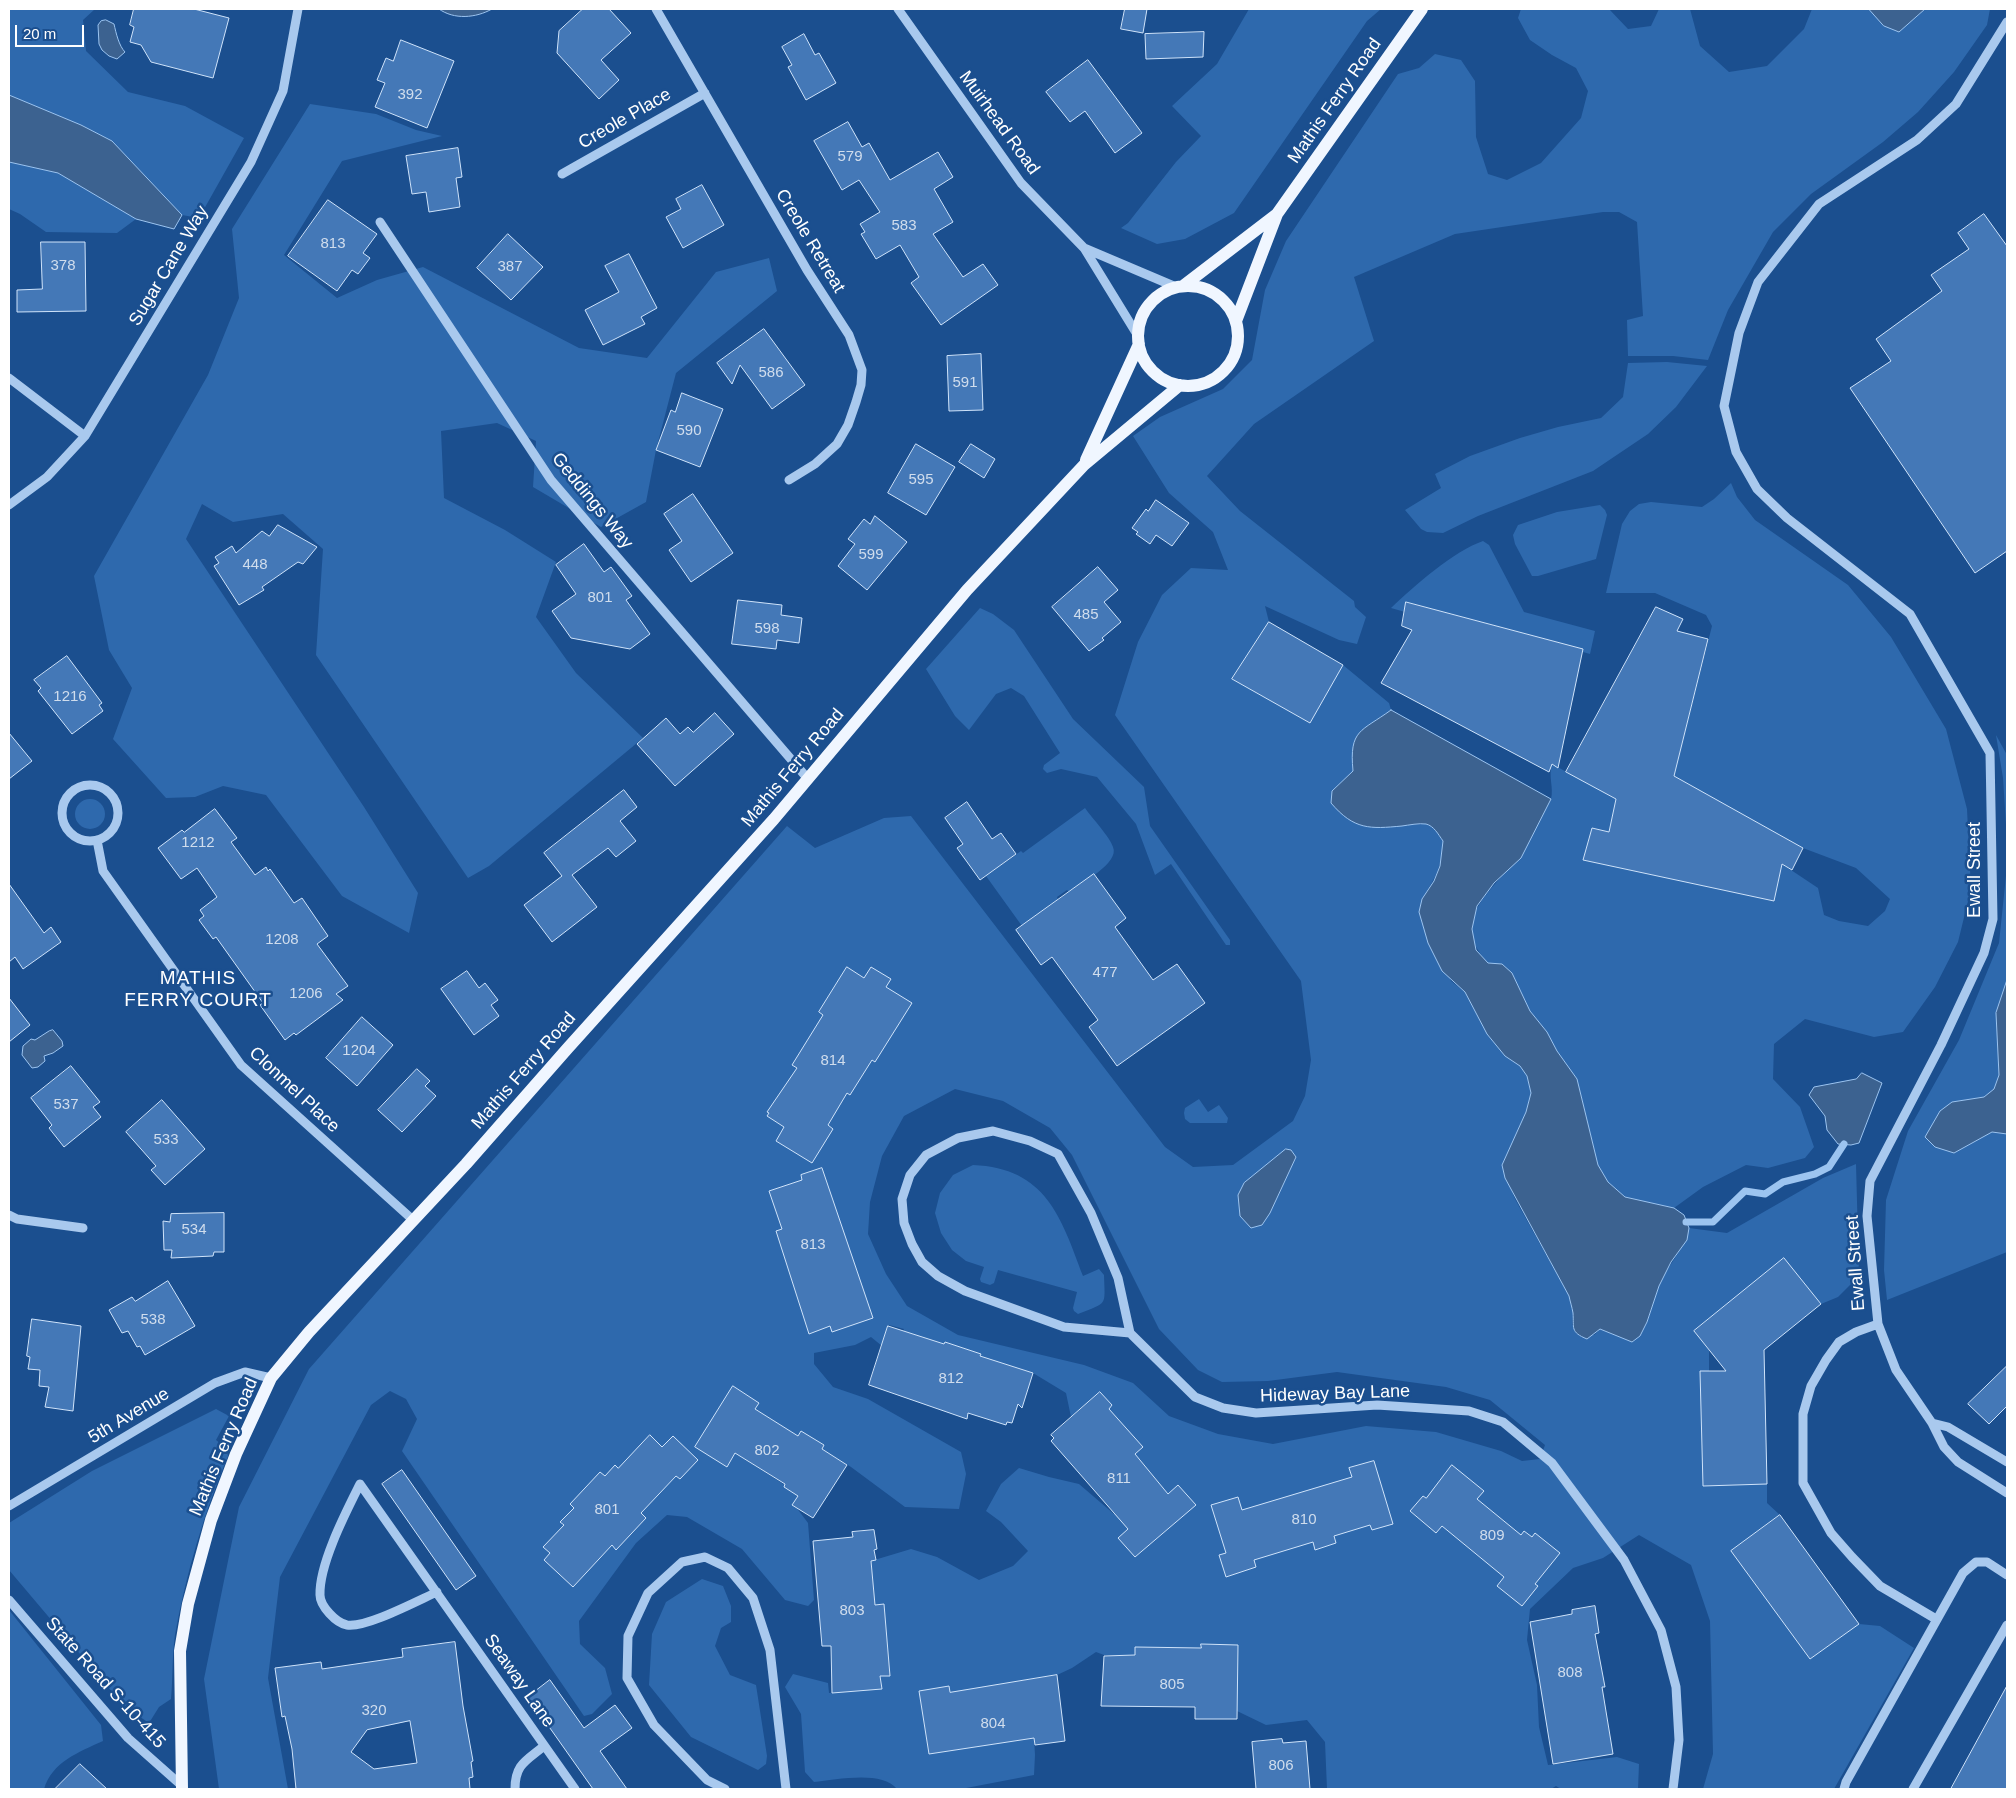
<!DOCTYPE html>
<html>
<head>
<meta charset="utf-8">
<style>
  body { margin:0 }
  #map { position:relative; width:2016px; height:1798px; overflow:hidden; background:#1b4f8f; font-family:Helvetica,sans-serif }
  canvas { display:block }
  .frame { position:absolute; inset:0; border:10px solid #fff; pointer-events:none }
  .scale { position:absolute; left:15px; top:25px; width:69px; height:22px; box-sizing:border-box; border:2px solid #fff; border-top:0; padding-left:6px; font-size:15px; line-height:18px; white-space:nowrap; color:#fff; -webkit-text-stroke:4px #1b4f8f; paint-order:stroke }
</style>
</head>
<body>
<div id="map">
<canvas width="2016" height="1798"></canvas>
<div class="frame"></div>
<div class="scale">20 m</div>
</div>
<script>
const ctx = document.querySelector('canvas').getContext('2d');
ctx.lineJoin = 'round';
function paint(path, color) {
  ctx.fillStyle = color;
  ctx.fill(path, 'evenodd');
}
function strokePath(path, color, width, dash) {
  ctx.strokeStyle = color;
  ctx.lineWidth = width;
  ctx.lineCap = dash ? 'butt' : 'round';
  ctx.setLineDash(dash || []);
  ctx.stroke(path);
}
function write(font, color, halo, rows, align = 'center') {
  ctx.font = font + ' Helvetica,sans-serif';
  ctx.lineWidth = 5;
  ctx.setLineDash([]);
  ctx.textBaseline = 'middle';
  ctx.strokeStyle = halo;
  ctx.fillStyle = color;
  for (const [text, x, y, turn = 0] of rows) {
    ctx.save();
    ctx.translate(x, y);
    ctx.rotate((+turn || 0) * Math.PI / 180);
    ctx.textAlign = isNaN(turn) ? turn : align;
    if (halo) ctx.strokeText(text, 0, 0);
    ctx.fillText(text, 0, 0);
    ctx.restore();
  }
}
const green = new Path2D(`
  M9,9H95L83,20L86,51L128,92L185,106L244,138L199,218L182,215L112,141L81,125L9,95Z
  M1249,9H1381L1367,21L1234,213L1185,239L1157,244L1121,228L1128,223L1176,162L1201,136L1172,106L1217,64Z
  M1521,9H1609L1628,29L1651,26L1659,9H1690L1700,46L1729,72L1767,66L1804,29L1812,9H1869L1872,12L1913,20L1925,9H1990L1987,25L1954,72L1918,112L1883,142L1811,194L1773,232L1728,310L1708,360L1673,356H1628L1627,320L1643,316L1637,222L1619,212H1603L1455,234L1354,277L1374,341L1254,424L1207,476L1240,511L1354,601L1355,607L1366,617L1357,644L1339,640L1265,606L1269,622L1232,679L1310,723L1343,665L1389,703L1391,710L1379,719L1352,757L1353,771L1332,791L1408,825L1426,824L1434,828L1443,841C1441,869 1437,875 1422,899L1451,981L1465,992L1487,1034L1505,1056L1520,1066L1527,1076L1531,1094L1526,1112L1502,1166L1515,1199L1569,1296L1573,1312L1572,1325L1594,1335L1600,1329L1632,1342C1650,1329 1651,1306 1658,1287C1667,1266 1684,1250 1689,1228L1727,1233L1823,1178L1856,1164L1859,1276L1838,1297L1821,1304L1784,1259L1694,1331L1709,1350V1371H1700L1703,1486L1767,1484V1503L1780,1515L1732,1551L1810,1659L1859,1624L1880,1626L1914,1648L1834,1789H1703L1713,1754L1710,1621L1691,1565L1639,1535L1603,1558L1573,1568L1530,1609L1527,1640L1537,1685L1539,1727L1548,1765L1617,1757L1639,1764L1638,1789H1561L1556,1786L1551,1789H1327L1325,1742L1307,1720L1266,1725L1237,1711L1238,1645L1201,1644V1656L1199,1648L1135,1647V1655H1104L1096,1652L1072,1668L1057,1675L1025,1680L951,1699L949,1686L919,1691L929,1754L1034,1738L1035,1755L1034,1775L961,1789H897C882,1770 836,1780 814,1782L805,1772L801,1714L785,1687L793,1674L828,1683L829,1693L882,1688L880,1676L890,1675L884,1604L875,1605L871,1561L911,1549L937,1557L979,1580L1013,1566L1028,1551L1001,1522L986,1511L1001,1484L1019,1468L1049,1477L1079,1484L1114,1514L1121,1510L1134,1524L1119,1538L1135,1557L1196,1505L1178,1486L1168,1494L1103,1415L1112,1405L1100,1392L1071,1417L1066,1393L1033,1373L1005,1364L978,1363L981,1354L903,1332L904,1329L889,1325L882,1346L871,1337L855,1345L814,1353V1364L833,1387L868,1399L961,1452L966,1474L959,1509L905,1507L851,1467L822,1449L801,1431L798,1436L755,1409L759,1403L733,1386L727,1467L735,1453L799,1494L796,1507L808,1523L814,1600L808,1606L785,1600L742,1549L687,1517L667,1515L636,1543L579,1621L580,1644L605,1668L612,1694L592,1714L584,1716L402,1451L417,1419L406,1399L390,1391L371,1405L280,1577L268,1678L288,1789H219L204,1679L239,1507L309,1369L787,826L815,848L884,818L911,816L1165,1147L1193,1167L1233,1165L1293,1121L1305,1096L1311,1060L1301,981L1115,715L1138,642L1162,595L1191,568L1228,570L1213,532L1169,493L1133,436L1160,417L1223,389L1252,360L1265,290L1286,241L1398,74L1419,68L1435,54L1461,60L1475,81L1476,137L1488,174L1507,180L1541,163L1581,118L1588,91L1576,68L1552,55L1530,40L1518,18ZM955,1089L1003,1101L1050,1128L1072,1155L1159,1329L1198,1370L1222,1382L1268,1381L1337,1372L1446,1387L1490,1400L1545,1445L1540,1459L1522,1461L1501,1451L1436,1432L1366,1426L1273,1444L1218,1434L1169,1416L1133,1383L1084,1365L958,1335L907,1306L886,1274L868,1234L870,1202L882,1156L904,1116Z
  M310,104L376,114L416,130L442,136L342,161L284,255L337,298L377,280L423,267L579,348L647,358L716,272L769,258L777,291L676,373L656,450L646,502L601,527L533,487L536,441L497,423L441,431L444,498L505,530L556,562L536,617L576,673L643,738L489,866L468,878L316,655L323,549L283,514L233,522L202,504L186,539L364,807L418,893L409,933L342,896L266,795L223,786L195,797L166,798L113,739L132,688L109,650L94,576L208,375L239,298L232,229Z
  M9,162L58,173L136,219L117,233L46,232L20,214L9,209Z
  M1667,362L1707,366L1676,407L1648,434L1593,471L1478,516L1443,533L1427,532L1421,529L1405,510L1441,488L1435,474L1470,456L1520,438L1558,427L1601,418L1623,397L1628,363Z
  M1731,483L1737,497L1755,520L1848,585L1891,637L1946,729L1967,809L1971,889L1958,942L1935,987L1903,1032L1874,1037L1805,1019L1774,1044L1773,1079L1800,1107L1814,1147L1805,1158L1768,1168L1746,1165L1703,1187L1674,1208L1625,1197L1608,1182L1598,1165L1577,1079L1557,1051L1547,1032L1530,1011L1512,973L1502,964L1488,963C1453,925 1481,901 1506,871C1520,855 1530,833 1541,815C1544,811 1549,804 1551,799C1554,788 1548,776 1552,764L1616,799L1609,832L1592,828L1583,860L1774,901L1782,864L1818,888L1824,915L1839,921L1868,926L1885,911L1890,899L1856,868L1803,848L1674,776L1712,626L1706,615L1655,593H1606L1622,524L1630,511L1639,504L1651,502L1702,507L1714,499Z
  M1600,505L1605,510L1607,515L1596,559L1538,576H1532L1515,544L1513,535L1518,525L1557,512Z
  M1483,541L1489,545L1524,612L1595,631L1590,654L1583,652V649L1407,602L1405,612L1391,608C1414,586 1454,551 1483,541Z
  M980,608L993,614L1014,630L1073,719L1144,787L1150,826L1230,940V945H1226L1171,864L1155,875L1136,824L1097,777L1061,769L1047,773L1043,769L1044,765L1060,753L1024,696L1011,688L996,694L969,730L955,716L926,669Z
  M1996,735L2007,755V840L2003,778Z
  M75 814a15 15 0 1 1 30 0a15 15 0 1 1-30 0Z
  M1085,808C1092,818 1110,837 1113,847C1120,863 1081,883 1069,892L1067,890L1057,897L1058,900L1022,926L986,876L1021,851L1023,853Z
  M2007,866V980L1996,1013L1999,1075L1994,1089L1984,1097L1952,1102L1954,1153L1992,1132L2007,1134V1252L1887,1300L1884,1270L1886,1200L1908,1131L1959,1040L1999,943Z
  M1199,1099L1208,1112L1219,1105L1228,1118L1227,1123H1190L1185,1119L1184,1113L1185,1108Z
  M973,1165C1046,1168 1061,1217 1083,1276L1099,1269L1104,1275C1105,1307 1108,1302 1078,1314L1074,1311L1073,1308L1077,1292L998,1270L994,1283L990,1285L981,1282L980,1279L984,1267L966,1261L952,1250L941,1233L935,1213L940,1193L953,1175Z
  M216,1409L229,1416L216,1440L226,1448L228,1456C204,1513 186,1573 175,1635C172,1655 173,1678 171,1699L159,1707L149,1723L124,1706L9,1570V1523L92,1471Z
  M702,1579L723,1586L731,1606V1622L721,1628L715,1646L730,1675L756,1685L767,1756L766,1764L758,1770L691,1737L649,1685L652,1634L666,1602Z
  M9,1610L101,1725L103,1741C79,1752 52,1762 44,1789H9Z`);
const water = new Path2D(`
  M439,9H492C476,18 454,20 439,9Z
  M1869,9H1925L1899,32L1884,26Z
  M106,20L114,24C116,33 119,46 125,52L117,59L109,56L102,50L99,44L98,25L101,21Z
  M9,95L81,125L112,141L182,215L174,229L136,219L58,173L9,162Z
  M1391,710L1551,799L1521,858L1494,883L1477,906L1472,929L1476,950L1488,963L1502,964L1512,973L1530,1011L1547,1032L1557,1051L1577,1079L1598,1165L1608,1182L1625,1197L1674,1208L1684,1215L1689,1228L1687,1240L1671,1262L1659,1286L1647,1322L1640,1336L1632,1342L1600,1329L1587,1339C1570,1332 1574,1328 1573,1313C1572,1307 1570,1301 1569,1296L1505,1178L1502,1165L1526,1112L1531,1093L1527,1076L1520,1066L1505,1056L1487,1034L1465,992L1442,971L1428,943L1419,912L1422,899L1434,881L1440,866L1443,841C1438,834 1434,826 1426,824C1419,823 1409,825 1402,826C1370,829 1354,830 1331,803L1332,791L1353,771C1349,729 1361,732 1391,710Z
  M2007,980V1134L1992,1132L1954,1153L1935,1147L1925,1137L1940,1111L1952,1102L1984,1097L1994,1089L1999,1075L1996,1013Z
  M53,1030L62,1041L63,1046L53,1053L44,1056L45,1061L38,1067L32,1068L22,1055L23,1046L31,1039L35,1040L49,1031Z
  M1862,1073L1882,1083L1859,1143L1851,1145L1838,1144L1827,1130L1825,1116L1809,1095L1814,1087L1856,1079Z
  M1286,1149L1291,1150L1296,1157L1270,1213L1262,1225L1251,1228L1240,1216L1238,1195L1244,1183Z`);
const stream = new Path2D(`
  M1686,1222H1713L1745,1191L1765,1194L1783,1182L1815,1174L1829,1167L1844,1144`);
const building = new Path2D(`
  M134,9H194L229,18L213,78L151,62L141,45L130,42L134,27L130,25Z
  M583,9H609L631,33L601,60L619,80L599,99L557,53L559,31Z
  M1125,9H1147L1143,33L1121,29Z
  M1204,32L1203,57L1146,59L1145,34Z
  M804,34L815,55L819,53L836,83L806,100L788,67L792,65L782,47Z
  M401,40L454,61L427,128L375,107L385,83L377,80L386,58L393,61Z
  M1088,60L1142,133L1115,153L1085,111L1070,122L1046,92Z
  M848,122L862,147L869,143L890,180L938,152L953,177L934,189L953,222L933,234L963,277L983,264L998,285L941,325L911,283L919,277L900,245L876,259L861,234L865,232L860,224L880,212L859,180L842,190L814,141Z
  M458,148L462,177L456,178L460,207L429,212L426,192L412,194L406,156Z
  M702,185L724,225L683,248L666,217L681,209L676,199Z
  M328,200L377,234L363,253L370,258L358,274L352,270L337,291L288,256Z
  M1984,214L2007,246V551L1975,573L1850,388L1891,361L1876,339L1942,291L1931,275L1969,249L1958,233Z
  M508,234L543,267L511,300L477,268Z
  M41,242H85L86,311L17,312V290L42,289Z
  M629,254L657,308L641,317L645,324L603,345L585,310L619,292L605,266Z
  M764,329L805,385L772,409L740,365L732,384L717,363Z
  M981,354L983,410L949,411L947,356Z
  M682,393L723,409L700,467L656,450L671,410L675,412Z
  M916,444L955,467L926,515L888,493Z
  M971,444L995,459L984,478L959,462Z
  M693,494L733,553L691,582L669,550L682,541L664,514Z
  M1156,500L1189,523L1172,546L1156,535L1150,544L1136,534L1138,532L1132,528L1146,509L1148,511Z
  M875,516L907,542L867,590L838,566L855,544L848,539L864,519L870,524Z
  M278,525L317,547L303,564L298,562L262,587L264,590L239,605L214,566L219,563L215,557L232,546L236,553L262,531L269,536Z
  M584,544L604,572L611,567L632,596L626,600L650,634L630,649L571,638L552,611L576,594L556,565Z
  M1098,567L1118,590L1104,602L1121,622L1102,638L1104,640L1089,651L1052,607Z
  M738,600L782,605L781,615L802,618L799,643L777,640L776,649L732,644Z
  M1406,602L1583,649L1558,768L1552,764L1549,772L1381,683L1412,630L1402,626Z
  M1656,607L1683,619L1677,631L1708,639L1674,776L1803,848L1792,870L1782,864L1774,901L1583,860L1592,828L1609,832L1616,799L1566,772Z
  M1269,622L1343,665L1310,723L1232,679Z
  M67,656L102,703L99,705L103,711L72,734L38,691L41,688L34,680Z
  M715,713L734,734L675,786L637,744L666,718L680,734L688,727L693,732Z
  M9,733L32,761L9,779Z
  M624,790L637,807L620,821L636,841L616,857L608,848L572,875L597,907L552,942L524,905L562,876L544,853Z
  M967,802L992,839L1001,833L1016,854L980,880L957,848L963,844L945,818Z
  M215,809L237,838L231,842L255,875L266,867L268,871L270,869L294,903L302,898L328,936L317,944L348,986L336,994L343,1000L296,1035L294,1033L285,1040L260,1005L263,1003L216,937L213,939L199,920L204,916L200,910L217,897L197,868L181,879L158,848L182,830L184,832Z
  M1094,874L1126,918L1115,927L1153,980L1177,964L1205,1003L1117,1066L1089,1027L1098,1020L1052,957L1041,965L1016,930Z
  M9,884L44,933L51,927L61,942L23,969L15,957L9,962Z
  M847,967L864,978L871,967L891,979L886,987L912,1003L875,1062L872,1060L850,1095L847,1093L828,1125L833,1129L812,1163L776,1141L784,1127L767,1116L769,1113L767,1112L797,1068L792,1065L823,1015L819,1012Z
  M467,971L479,988L485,983L498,1000L491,1005L499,1016L474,1035L441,989Z
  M9,998L30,1025L9,1042Z
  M362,1017L393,1045L357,1086L326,1058Z
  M71,1066L100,1102L93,1107L101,1117L64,1147L49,1128L52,1125L31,1098Z
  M417,1069L430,1081L425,1086L436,1096L402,1132L378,1110Z
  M162,1100L205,1149L165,1185L151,1170L156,1166L126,1132Z
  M822,1168L873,1318L832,1332L830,1326L809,1334L776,1231L782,1229L769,1191L802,1180L801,1175Z
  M224,1213V1252H214L213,1256L171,1258L172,1250H164L163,1221L170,1222L171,1214Z
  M1784,1258L1821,1304L1764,1350L1767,1484L1703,1486L1700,1371H1726L1694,1331Z
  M168,1281L195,1326L145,1355L140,1346L137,1347L128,1331L122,1333L109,1310L132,1297L135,1301Z
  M32,1319L81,1326L73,1411L45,1407L49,1387L39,1386L40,1370L28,1369L30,1357L27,1356Z
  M888,1326L944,1344L945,1342L981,1354L980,1356L1033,1373L1022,1408L1018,1404L1012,1423L1007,1422L1006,1425L968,1413L967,1419L869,1385Z
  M2007,1366V1406L1989,1424L1968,1404Z
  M733,1386L759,1403L755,1409L798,1436L801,1431L824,1445L822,1449L847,1465L813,1518L792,1505L798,1496L784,1487L785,1484L735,1453L727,1467L695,1447Z
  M1100,1392L1112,1405L1109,1409L1143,1447L1135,1454L1168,1494L1178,1485L1196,1505L1135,1557L1118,1538L1128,1529L1051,1441L1054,1438L1051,1435Z
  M650,1435L662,1447L673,1436L698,1460L680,1479L676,1476L641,1513L646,1518L616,1550L612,1545L573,1587L544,1560L550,1553L543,1547L564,1525L560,1522L574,1508L570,1504L600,1472L605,1476L615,1465L618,1468Z
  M1374,1461L1393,1524L1372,1530L1370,1525L1334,1536L1336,1543L1315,1550L1313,1542L1254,1560L1256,1567L1226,1577L1219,1555L1226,1553L1211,1505L1238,1497L1242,1510L1352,1477L1349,1468Z
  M1452,1465L1484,1491L1477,1499L1521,1535L1524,1531L1532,1537L1535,1533L1560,1553L1535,1584L1538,1586L1522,1606L1497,1586L1504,1577L1442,1526L1436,1533L1410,1511L1423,1496L1426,1498Z
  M402,1470L476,1576L456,1590L382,1484Z
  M1780,1515L1859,1624L1810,1659L1731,1551Z
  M874,1530L877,1549L874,1550L876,1560L871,1561L875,1605L884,1604L890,1676H880L882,1689L832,1693L831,1646H822L813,1541L853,1537L852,1532Z
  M1595,1606L1599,1633L1595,1634L1605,1687H1602L1613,1754L1553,1764L1530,1622L1572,1614V1610Z
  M455,1642L463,1706L473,1761L471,1762L473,1777L469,1778L470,1789H296L292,1749L285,1716L282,1717L275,1668L321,1662L322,1669L403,1657L402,1649ZM410,1721L417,1763L374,1769L351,1752L367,1730Z
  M1201,1644L1238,1645L1237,1719H1195V1707L1101,1706L1104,1656L1135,1655V1647L1201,1648Z
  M1057,1675L1065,1741L1035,1745L1034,1738L929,1754L919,1691L949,1686L950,1692Z
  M550,1680L584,1728L615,1705L632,1728L600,1751L627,1789H593L528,1697Z
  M2007,1686V1789H1951Z
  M1282,1739L1283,1743L1306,1741L1310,1789H1256L1252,1742Z
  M80,1764L107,1789H55Z`);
const minor = new Path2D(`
  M656,9L807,270L849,335L862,370L861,385L856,402L848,425L837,444L815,464L789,480
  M898,9L1021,183L1084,248L1138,336
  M2007,22L1956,104L1917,140L1819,204L1758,282L1739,333L1724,406L1736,452L1757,489L1787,518L1910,614L1990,753L1993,919L1984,953L1941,1045L1870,1181L1867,1216L1878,1324L1896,1370L1932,1423L1944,1447L1958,1462L2007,1493
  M562,174L705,93
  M380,222L551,480L808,779
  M1084,248L1176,287
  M9,378L85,436
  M9,505L47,477L85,436L251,162L283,91L298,9
  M62 813a28 28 0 1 1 56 0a28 28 0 1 1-56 0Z
  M97,840L103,871L241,1065L413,1220
  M9,1215L17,1219L83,1228
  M1878,1324L1856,1332L1839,1342L1826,1360L1811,1386L1803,1414V1483L1831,1533L1852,1557L1880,1586L1936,1619
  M1130,1333L1064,1327L965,1291L938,1276L922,1262L912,1244L904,1223L902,1199L910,1175L926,1155L958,1138L993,1131L1030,1141L1058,1154L1091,1213L1118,1278L1130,1333L1195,1397L1223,1408L1256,1413L1377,1405L1469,1411L1503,1422L1552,1463L1624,1560L1661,1630L1676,1687L1679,1740L1673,1789
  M1932,1423L1948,1427L2007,1462
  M9,1506L215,1383L245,1372L271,1378
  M437,1592C417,1601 366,1628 347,1625C336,1623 320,1606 320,1595C319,1564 346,1512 360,1484L575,1789
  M9,1600L128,1738L181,1785
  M515,1789C515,1764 526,1761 544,1746
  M725,1789L707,1780L654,1725L627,1678L628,1636L648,1593L682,1562L705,1557L728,1568L753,1598L770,1650L786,1789
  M1844,1789L1846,1782L1963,1573L1976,1562H1987L2007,1575
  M1913,1789L2007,1625`);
const major = new Path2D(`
  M1183,286L1277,214
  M1138 336a50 50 0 1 1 100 0a50 50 0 1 1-100 0Z
  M1236,321L1277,214L1422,9
  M1086,460L1139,344
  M182,1789L180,1651L188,1604L211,1520L236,1454L271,1378L309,1332L466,1164L567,1049L774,819L967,590L1084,465L1180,385`);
const numberNames = [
  ["392",410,95],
  ["579",850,157],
  ["583",904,226],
  ["813",333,244],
  ["378",63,266],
  ["387",510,267],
  ["586",771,373],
  ["591",965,383],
  ["590",689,431],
  ["595",921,480],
  ["599",871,555],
  ["448",255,565],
  ["801",600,598],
  ["485",1086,615],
  ["598",767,629],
  ["1216",70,697],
  ["1212",198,843],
  ["1208",282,940],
  ["477",1105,973],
  ["1206",306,994],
  ["1204",359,1051],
  ["814",833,1061],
  ["537",66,1105],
  ["533",166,1140],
  ["534",194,1230],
  ["813",813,1245],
  ["538",153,1320],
  ["812",951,1379],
  ["802",767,1451],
  ["811",1119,1479],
  ["801",607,1510],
  ["810",1304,1520],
  ["809",1492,1536],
  ["803",852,1611],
  ["808",1570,1673],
  ["805",1172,1685],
  ["320",374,1711],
  ["804",993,1724],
  ["806",1281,1766]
];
const streetNames = [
  ["Mathis Ferry Road",1335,101,-55],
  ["Creole Place",625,119,-30],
  ["Muirhead Road",999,123,54],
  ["Creole Retreat",810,241,59],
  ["Sugar Cane Way",169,266,-59],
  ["Geddings Way",592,501,51],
  ["Mathis Ferry Road",793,768,-50],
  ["Ewall Street",1975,870,-90],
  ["Mathis Ferry Road",524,1071,-49],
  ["Clonmel Place",294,1090,43],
  ["Ewall Street",1856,1263,-94],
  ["Hideway Bay Lane",1335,1394,-2],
  ["5th Avenue",129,1416,-31],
  ["Mathis Ferry Road",224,1447,-67],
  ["Seaway Lane",519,1681,55],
  ["State Road S-10-415",105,1683,48]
];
const neighbourhoodNames = [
  ["MATHIS",198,979],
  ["FERRY COURT",198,1001]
];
paint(green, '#2e69ad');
paint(water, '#3c6290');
strokePath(water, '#9cc4f0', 1);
strokePath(stream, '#9cc4f0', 7);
paint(building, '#4478b7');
strokePath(building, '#cfe3fa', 1);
strokePath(minor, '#a9c9ee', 9);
strokePath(major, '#f0f6ff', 12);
write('15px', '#d0dded', null, numberNames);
write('18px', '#fff', '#1b4f8f', streetNames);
ctx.letterSpacing = '1px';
write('19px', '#fff', '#1b4f8f', neighbourhoodNames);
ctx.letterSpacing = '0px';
</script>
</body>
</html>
